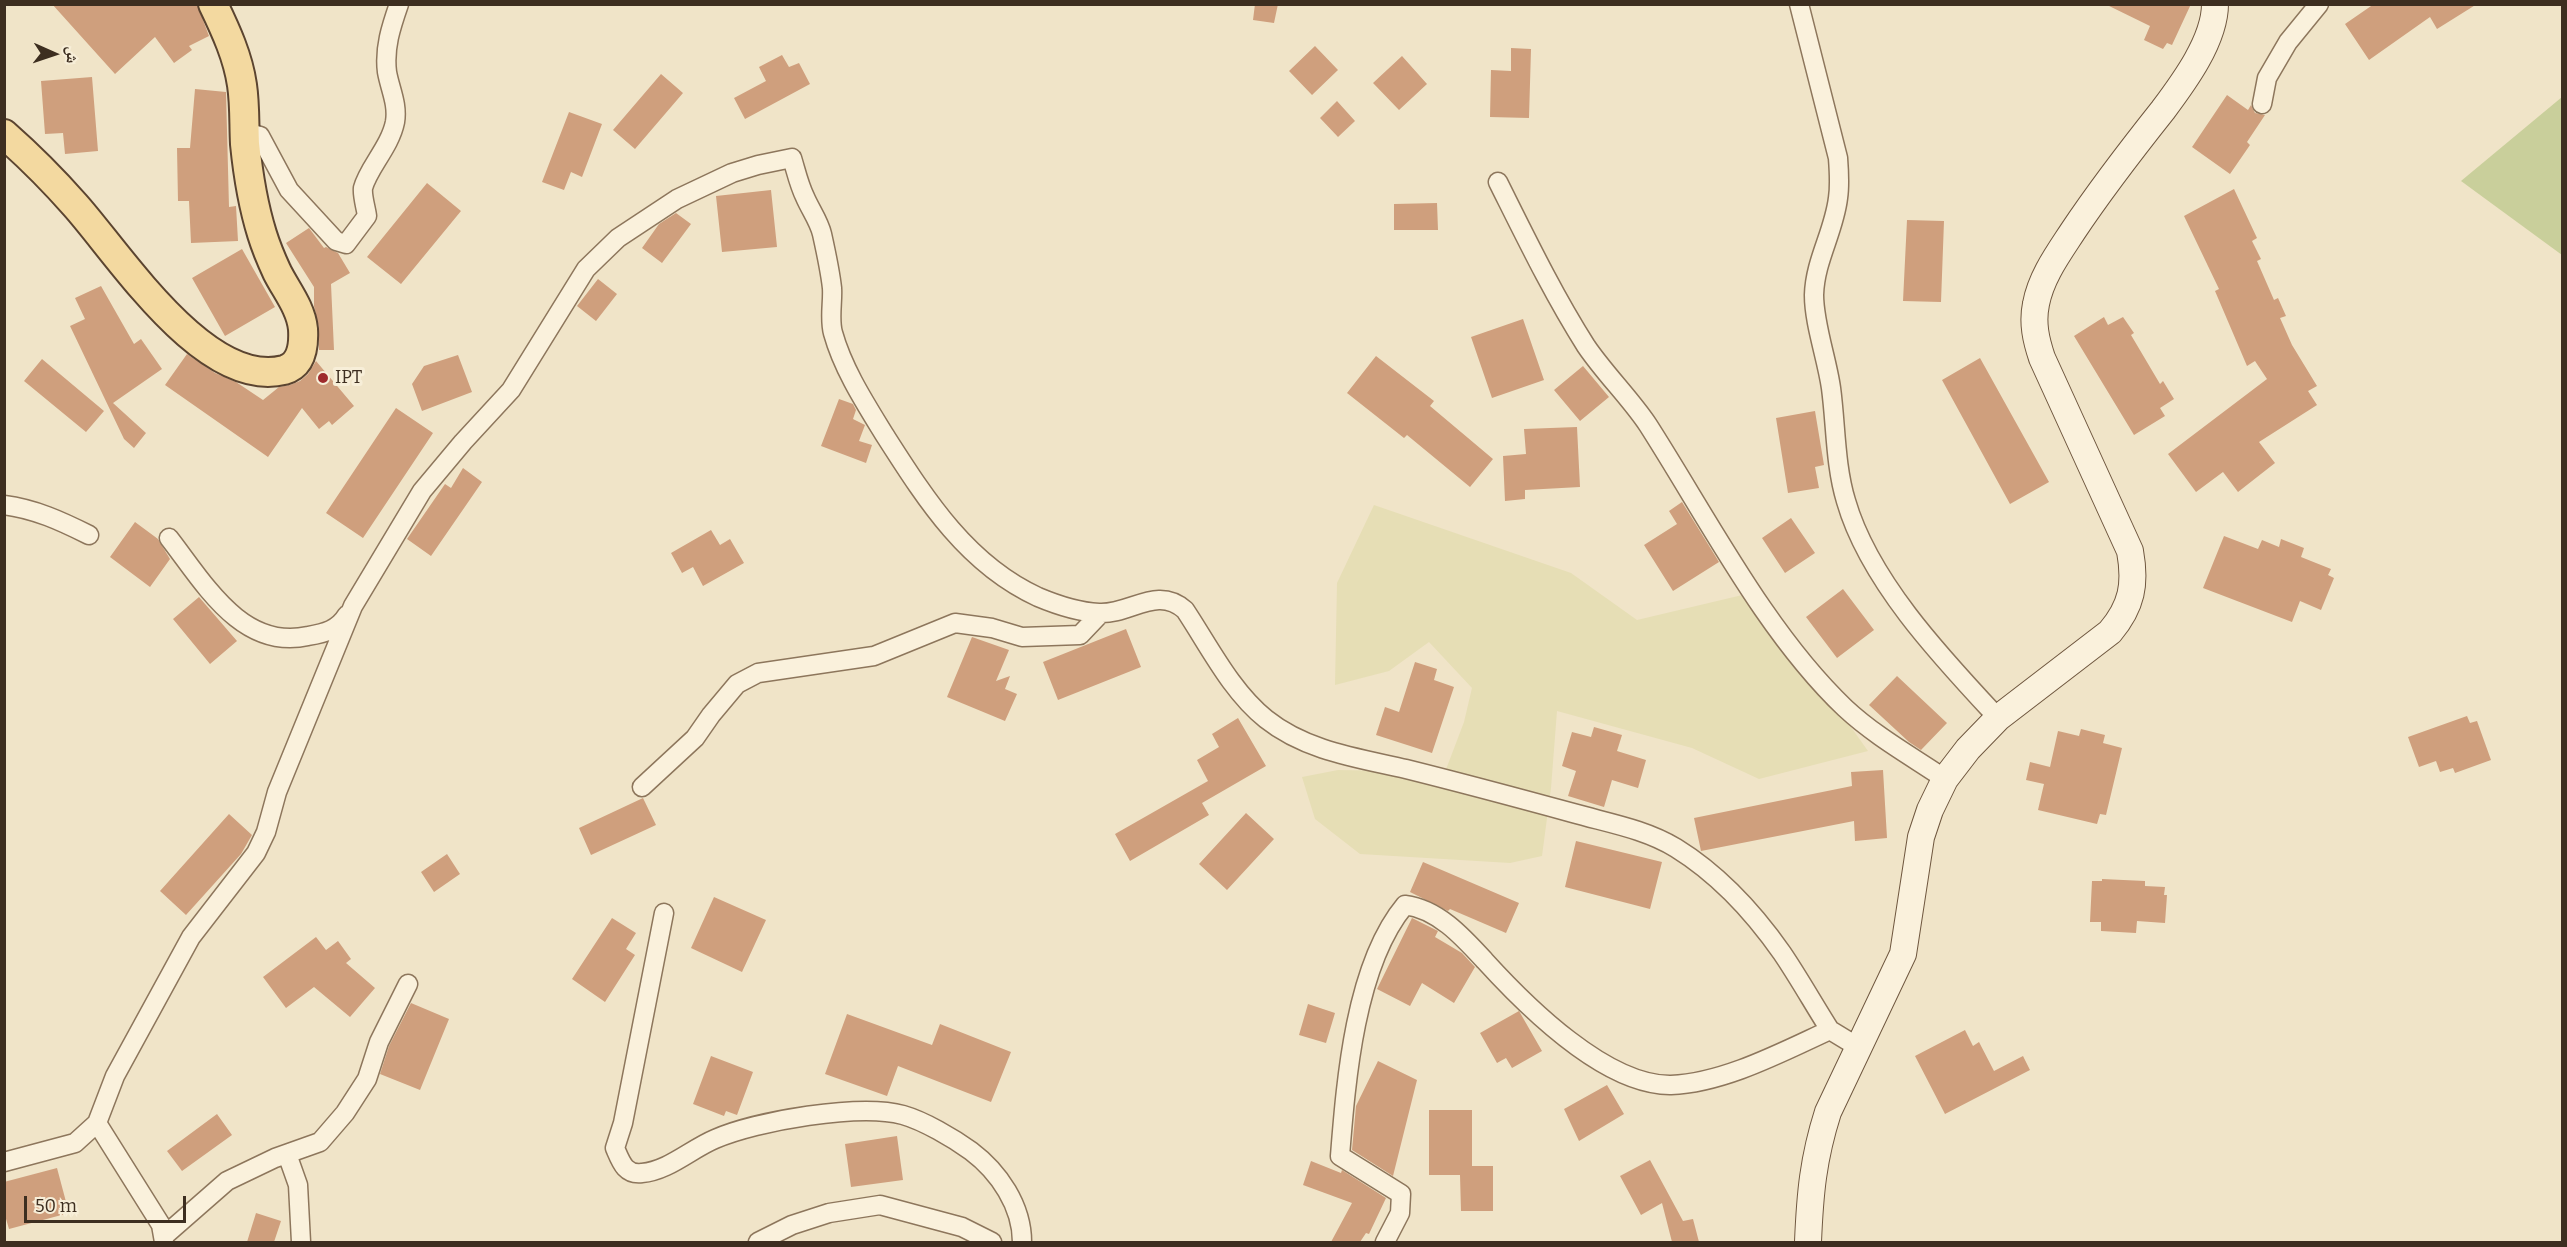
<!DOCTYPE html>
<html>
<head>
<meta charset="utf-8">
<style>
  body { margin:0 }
  #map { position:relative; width:2567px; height:1247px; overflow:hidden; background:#f0e4c8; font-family:Bitter,"Noto Naskh Arabic",serif }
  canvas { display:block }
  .frame { position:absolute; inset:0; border:6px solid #3d2e20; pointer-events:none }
  .north { position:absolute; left:24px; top:24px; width:60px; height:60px; -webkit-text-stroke:4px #f7eed8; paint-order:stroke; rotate:93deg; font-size:16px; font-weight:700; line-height:24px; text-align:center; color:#3d2e20 }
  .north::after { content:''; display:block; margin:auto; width:21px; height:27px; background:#3d2e20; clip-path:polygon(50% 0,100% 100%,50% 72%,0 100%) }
  .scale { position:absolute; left:24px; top:1196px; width:162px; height:27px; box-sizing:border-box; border:3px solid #3d2e20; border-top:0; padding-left:8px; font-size:18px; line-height:21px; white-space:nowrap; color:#3d2e20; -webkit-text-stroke:4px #f7eed8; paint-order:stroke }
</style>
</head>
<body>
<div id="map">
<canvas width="2567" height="1247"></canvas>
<div class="frame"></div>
<div class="north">ش</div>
<div class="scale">50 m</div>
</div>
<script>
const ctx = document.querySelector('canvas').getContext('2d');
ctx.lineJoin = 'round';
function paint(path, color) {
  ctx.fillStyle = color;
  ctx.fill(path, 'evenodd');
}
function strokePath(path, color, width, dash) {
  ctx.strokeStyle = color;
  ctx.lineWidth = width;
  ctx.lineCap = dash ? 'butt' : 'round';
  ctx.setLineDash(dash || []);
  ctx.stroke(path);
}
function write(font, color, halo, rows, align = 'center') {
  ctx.font = font + ' Bitter,serif';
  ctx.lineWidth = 6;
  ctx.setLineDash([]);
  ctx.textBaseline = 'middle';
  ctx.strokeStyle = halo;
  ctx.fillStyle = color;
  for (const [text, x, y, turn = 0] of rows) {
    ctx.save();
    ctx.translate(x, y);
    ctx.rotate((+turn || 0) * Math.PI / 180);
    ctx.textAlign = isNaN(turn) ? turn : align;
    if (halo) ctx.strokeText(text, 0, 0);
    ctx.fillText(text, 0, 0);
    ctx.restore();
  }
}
const farmland = new Path2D(`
  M1374,505L1571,573L1637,620L1755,592L1868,751L1759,779L1692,748L1557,711L1551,788L1542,856L1510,863L1360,854L1315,819L1302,777L1338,770L1445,772L1464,722L1472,688L1429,642L1389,671L1335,685L1337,583Z`);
const green = new Path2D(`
  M2562,97V255L2461,181Z`);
const building = new Path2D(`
  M52,4H197L209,36L189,46L192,50L174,63L155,37L115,74Z
  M1255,4H1278L1274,23L1253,20Z
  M2105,4H2191L2172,45L2167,43L2163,49L2144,40L2150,26Z
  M2374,4H2477L2437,29L2430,17L2369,60L2345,24Z
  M1315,46L1338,70L1312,95L1289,71Z
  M1511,48L1531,49L1529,118L1490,117L1491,70L1511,71Z
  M782,55L789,67L799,63L810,84L745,119L734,98L766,81L759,67Z
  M1402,56L1427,84L1399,110L1373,83Z
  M661,74L683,93L635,149L613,130Z
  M92,77L98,151L65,154L63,133L45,134L41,81Z
  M195,89L226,92L229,207L236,206L238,241L191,243L189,201H178L177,148H190Z
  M2227,95L2248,110L2251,105L2255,113L2265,115L2247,142L2250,145L2230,174L2192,147Z
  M1337,101L1355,121L1338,137L1320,118Z
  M569,112L602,124L582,177L571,172L564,190L542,182Z
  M427,183L461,211L401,284L367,257Z
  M2234,189L2257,238L2252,241L2261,259L2257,261L2274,300L2278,298L2286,316L2280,318L2292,345L2317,386L2308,391L2317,405L2259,442L2275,463L2238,492L2223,472L2196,492L2168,454L2267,379L2255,361L2247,366L2215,291L2219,289L2184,216Z
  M771,190L777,247L722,252L716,196Z
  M1437,203L1438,230H1394V204Z
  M676,213L691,224L662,263L642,248L659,224Z
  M1907,220L1944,221L1941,302L1903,301Z
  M309,228L324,248L326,247L338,253L350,273L331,284L334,350H319V328L314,306V287L286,243Z
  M242,249L275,307L225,336L192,278Z
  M598,279L617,294L596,321L577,306Z
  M101,286L134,344L141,339L162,369L113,403L146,433L134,448L124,439L70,326L85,319L75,298Z
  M2104,317L2108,325L2123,317L2134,333L2131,335L2160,384L2163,381L2174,399L2160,408L2165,416L2134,435L2074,336Z
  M1523,319L1544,380L1492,398L1471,337Z
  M187,354L215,373L236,382L263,400L279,387L290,385L300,381L308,374L316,361L354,406L332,425L329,421L319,429L302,408L268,457L165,385Z
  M458,355L472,392L422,411L412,384L424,366Z
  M1376,356L1434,401L1430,406L1493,459L1470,487L1407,435L1404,438L1347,393Z
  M1980,358L2049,482L2010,504L1942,380Z
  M42,359L104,411L86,432L24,381Z
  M1583,366L1609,397L1580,421L1554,390Z
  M839,399L853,404L856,410L853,419L865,425L859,441L872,445L866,463L821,446Z
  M396,408L433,433L363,538L326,513Z
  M1815,411L1824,465L1815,467L1819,488L1788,493L1776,418Z
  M1577,427L1580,487L1525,490V499L1505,501L1503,456L1526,454L1524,429Z
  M463,468L482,482L431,556L407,539L445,484L451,488Z
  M1682,502L1719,562L1673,591L1644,545L1677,524L1669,511Z
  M1791,518L1815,553L1785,573L1762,538Z
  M135,522L158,539L170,559L150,587L110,557Z
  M711,530L720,545L730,539L744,563L703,586L693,567L682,573L671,553Z
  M2224,536L2258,549L2262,540L2279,547L2281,539L2304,548L2301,557L2331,569L2328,575L2334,578L2321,610L2300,601L2292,622L2203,588Z
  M1843,589L1874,630L1837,658L1806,617Z
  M199,597L237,641L210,664L173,619Z
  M1126,629L1141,667L1058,700L1043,662Z
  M972,637L1009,650L996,681L1010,676L1005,689L1017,694L1005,721L947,697Z
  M1415,662L1437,669L1434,680L1454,687L1432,753L1376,735L1385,707L1399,712Z
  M1897,676L1947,723L1921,750L1909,742L1869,705Z
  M2467,716L2470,723L2477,721L2491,760L2455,773L2453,768L2440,772L2436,761L2419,767L2408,737Z
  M1238,718L1266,766L1202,803L1209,815L1130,861L1115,834L1208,781L1197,760L1219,747L1212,734Z
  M1594,727L1622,735L1617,751L1646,760L1638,788L1612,780L1604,807L1568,796L1576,771L1562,766L1572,732L1591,737Z
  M2081,729L2105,735L2103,743L2122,748L2106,815L2100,814L2097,824L2038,810L2044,784L2026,780L2030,762L2050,767L2058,731L2079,736Z
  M1883,770L1887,838L1855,841L1854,821L1701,851L1694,818L1852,786L1851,772Z
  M643,798L656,825L591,855L579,828Z
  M1246,813L1274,839L1227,890L1199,864Z
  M229,814L252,835L241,854L186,915L160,891Z
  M1576,841L1662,862L1650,909L1565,887Z
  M447,854L460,874L434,892L421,872Z
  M1423,862L1519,903L1506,933L1450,909L1448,911L1410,892Z
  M2102,879L2145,881V886L2165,887L2164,895H2167L2165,923L2137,921L2136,933L2101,931V922H2090L2092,881H2102Z
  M714,897L766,920L742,972L691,948Z
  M612,918L636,933L626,949L635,955L605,1002L572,979Z
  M1412,918L1438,931L1435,937L1462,953L1475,967L1454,1003L1422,983L1410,1006L1377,989Z
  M316,937L326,950L338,941L351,959L346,963L375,988L350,1017L314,987L286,1008L263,977Z
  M411,1003L449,1019L420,1090L380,1074L389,1046Z
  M1308,1004L1335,1013L1326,1043L1299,1035Z
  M1519,1011L1542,1051L1512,1068L1506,1058L1497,1063L1480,1033Z
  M847,1014L932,1045L940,1024L1011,1052L991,1102L898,1066L887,1096L825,1074Z
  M1965,1030L1973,1046L1979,1042L1994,1071L2023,1056L2030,1070L1945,1114L1915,1056Z
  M711,1056L753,1072L737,1115L726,1111L724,1116L693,1104Z
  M1378,1061L1417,1080L1393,1176L1352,1150L1356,1106Z
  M1607,1085L1624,1114L1579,1141L1564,1109Z
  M1429,1110H1472V1166H1493V1211H1461L1460,1175H1429Z
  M217,1114L232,1135L182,1171L167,1151Z
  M897,1136L903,1180L851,1187L845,1144Z
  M1650,1160L1683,1221L1693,1219L1699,1242H1672L1662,1203L1641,1215L1620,1176Z
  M1311,1161L1341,1173L1342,1170L1386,1198L1369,1234L1366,1233L1360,1242H1331L1352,1203L1303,1185Z
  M57,1168L69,1213L9,1229L4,1212V1182Z
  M256,1213L281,1221L274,1242H247Z`);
const street = new Path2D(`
  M1799,4L1838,158C1839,171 1840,185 1838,198C1834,232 1815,260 1814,295C1814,324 1827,359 1831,388C1836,425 1835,465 1846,501C1869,581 1942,658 1998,718
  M2262,104L2267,78L2288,42L2319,4
  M245,146L252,134L260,136L289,190L336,241L346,244L367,216C366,208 362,196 363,188C368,168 390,147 395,122C398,104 390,89 387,72C384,48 391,27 399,4
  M1498,182C1526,238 1553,294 1586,346C1605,374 1630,398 1648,425C1707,517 1766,633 1845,708C1875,736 1911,756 1945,779
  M4,505C35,509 61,521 89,535
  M169,538C204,583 242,651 308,636C325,633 338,630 347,615
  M642,787L695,738L711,715L737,684L758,673L874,656L955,623L992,628L1022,637L1080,635L1100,614
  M664,913L623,1123L615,1148C621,1162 625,1175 642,1173C668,1171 691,1149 715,1139C756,1121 860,1103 903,1115C924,1121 953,1138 971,1151C999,1172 1022,1206 1022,1242
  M97,1123L161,1225L164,1242
  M287,1154L298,1185L301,1242
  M4,1162L75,1143L97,1123L115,1076L191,937L256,853L266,832L277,792L353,606L422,491L463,442L511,390L586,269L618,238L677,199L732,173L758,165L792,158C796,171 799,185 805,197C810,209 819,221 822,234C826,252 830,270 832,288C833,302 829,319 833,333C843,369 865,403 884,434C925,498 966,564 1038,597C1057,605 1078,612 1099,613C1130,615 1157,585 1185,610C1209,646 1231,691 1266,719C1306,751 1358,758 1406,769C1462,783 1518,798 1573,813C1608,823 1645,829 1676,848C1718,874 1754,913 1782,953C1799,978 1814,1005 1830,1030
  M163,1237L227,1181L275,1158L320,1142L345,1113L367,1079L379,1042L408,984
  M758,1242L792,1225L829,1213L880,1205L962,1227L992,1242
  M1385,1242L1400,1213L1401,1194L1340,1156C1346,1080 1355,965 1405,905C1438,909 1463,937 1485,961C1526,1006 1606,1086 1671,1085C1724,1083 1782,1052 1830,1030L1858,1047`);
const secondary = new Path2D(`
  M1808,1242C1810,1194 1813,1159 1828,1112L1903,954L1921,837L1930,810L1945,779L1968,749L1998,718L2110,632C2132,606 2136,584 2130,551L2042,358C2036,340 2032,323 2036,304C2041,277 2058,254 2073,231C2101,189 2132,149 2163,110C2184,82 2215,40 2215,4`);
const primary = new Path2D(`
  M4,134C29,156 53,180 75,205C119,254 205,390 284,370C302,365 304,346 303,329C301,308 286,290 277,272C271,259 266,247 262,234C253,205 248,174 245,144C244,125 245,105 242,85C238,57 226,31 213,4`);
const markers = [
  [323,378,6,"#9e2a2b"]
];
const poiNames = [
  ["IPT",335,378]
];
paint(farmland, '#e6deb5');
paint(green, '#c9cf9b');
paint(building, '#cf9f7d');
strokePath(street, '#8d765c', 21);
strokePath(secondary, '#6f573f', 28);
strokePath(primary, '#5b4430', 32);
strokePath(street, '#faf1dc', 18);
strokePath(secondary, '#faf1dc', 26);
strokePath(primary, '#f3d9a0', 28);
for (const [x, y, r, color] of markers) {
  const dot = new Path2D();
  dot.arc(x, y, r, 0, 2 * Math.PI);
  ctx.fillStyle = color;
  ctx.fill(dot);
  strokePath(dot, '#f7eed8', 2);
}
write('18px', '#3d2e20', '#f7eed8', poiNames, 'left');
</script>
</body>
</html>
